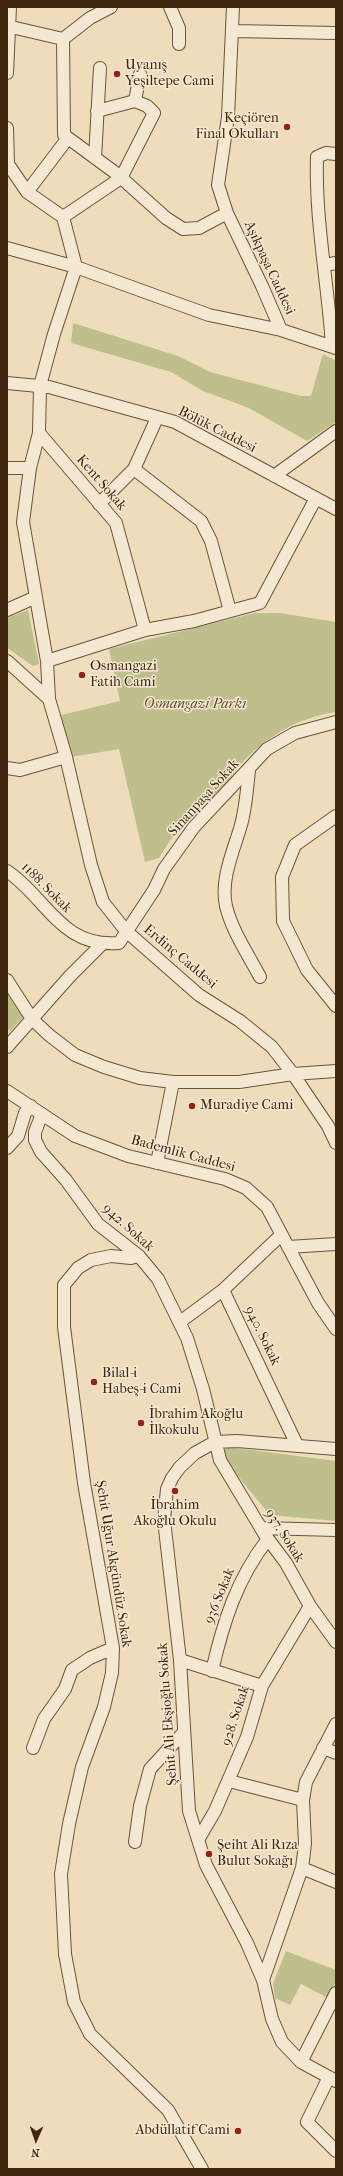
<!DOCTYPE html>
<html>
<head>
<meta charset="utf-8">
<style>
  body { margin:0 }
  #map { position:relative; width:343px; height:2176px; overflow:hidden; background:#efdcbb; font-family:"IM FELL French Canon",serif }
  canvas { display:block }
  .frame { position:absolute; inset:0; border:8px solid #3f2710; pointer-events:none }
  .north { position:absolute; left:16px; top:2120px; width:40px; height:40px; -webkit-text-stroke:3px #f5e8d3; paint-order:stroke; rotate:182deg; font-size:11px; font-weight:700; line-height:16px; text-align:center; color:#3f2710 }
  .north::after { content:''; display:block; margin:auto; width:14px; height:18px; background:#3f2710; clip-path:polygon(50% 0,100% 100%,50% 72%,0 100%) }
</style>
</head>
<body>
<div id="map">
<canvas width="343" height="2176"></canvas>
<div class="frame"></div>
<div class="north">N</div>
</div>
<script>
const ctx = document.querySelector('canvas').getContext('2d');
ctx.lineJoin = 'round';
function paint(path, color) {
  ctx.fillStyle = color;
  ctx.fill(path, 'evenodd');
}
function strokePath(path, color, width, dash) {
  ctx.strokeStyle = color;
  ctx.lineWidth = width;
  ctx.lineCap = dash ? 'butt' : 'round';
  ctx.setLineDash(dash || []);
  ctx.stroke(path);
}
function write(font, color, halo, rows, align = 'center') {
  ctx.font = font + ' "IM FELL French Canon",serif';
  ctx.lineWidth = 3;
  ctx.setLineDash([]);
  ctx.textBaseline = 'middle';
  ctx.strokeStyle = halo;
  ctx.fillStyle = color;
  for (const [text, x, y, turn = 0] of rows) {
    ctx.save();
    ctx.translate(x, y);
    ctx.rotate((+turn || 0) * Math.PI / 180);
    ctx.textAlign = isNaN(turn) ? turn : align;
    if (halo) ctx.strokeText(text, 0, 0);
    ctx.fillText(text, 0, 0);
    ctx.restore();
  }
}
const green = new Path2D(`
  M73,323L178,356L210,372L301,396H311L323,354L336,361V422L307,441L249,408L203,391L171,372L71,343Z
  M28,610L39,664L33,666L7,648V618Z
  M255,613H280L336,622V712C296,718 266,737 239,766C233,773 229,782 222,788C197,811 176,828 159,858L145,862L119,749L71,757L61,715L120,701L109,649Z
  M7,993L23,1017L10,1031L7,1029Z
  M228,1447L336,1461V1521L270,1515L227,1463L224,1451Z
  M286,1951L336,1970V1981L328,1998L301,1984L290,2005L275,1998L273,1984Z`);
const minor = new Path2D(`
  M170,7L179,28V44
  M233,7L228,117L218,185L227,213L262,286L281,330
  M7,26L63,39L64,135L117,174L166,218L183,229L199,228L227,213
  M233,31L336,33
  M63,39L90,18L111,7
  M7,73L10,7
  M97,111L135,101L140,74
  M7,128L8,164L27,192L63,217L76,267L54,334L40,386L39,433L30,468L23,522L47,661L49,699
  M95,158L100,68
  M27,192L68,138
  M63,217L121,178L154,113L147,106L135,101
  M7,248L76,267L209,315L281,330L336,348
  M324,265L336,263
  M332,346C328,283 315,221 317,157L326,153L336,154
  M7,383L49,387L175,422L336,509
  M39,433L116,523L145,630
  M7,468H30
  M134,469L201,521L211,541L230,611
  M274,476L336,431
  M99,504L134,469L157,418
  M7,610L36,597
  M7,661L49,699L66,757L91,865L103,902L126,931L199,995L240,1021L272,1047L293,1074L328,1126L336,1143
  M47,661L145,630L194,621L260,603L316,498
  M7,768L20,770L66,757
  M249,770C247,789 246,807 241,825C234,850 220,879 226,906C232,931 248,954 260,977
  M336,816L295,845L282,877L283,921L307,970L336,1006
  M7,871C47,898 61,948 119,943L154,890L164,869L194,827L267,749L295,733L336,722
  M7,980L32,1019L49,1035L75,1055L104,1067L140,1078L173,1082H239L293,1074L336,1071
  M7,1047L70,976L102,944
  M7,1091L75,1136L128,1156L225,1179L246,1188L267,1207L318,1303L336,1329
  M42,1114L35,1132V1140L41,1152L66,1180L98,1224L139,1256L158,1279L187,1338L203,1389L220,1460L265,1535L286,1563L310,1606L336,1642
  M7,1148L18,1136L25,1113L31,1106
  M157,1163L173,1082
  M288,1247L336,1244
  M139,1256L131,1258L111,1256L91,1260L78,1268L64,1285V1327L84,1483L113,1648L112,1673L104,1707L82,1767L69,1824L61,1874L65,1954L74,2002L90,2034L168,2110L202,2169
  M223,1290L281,1235
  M180,1322L223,1290L297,1445
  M336,1449L237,1441L215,1442L195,1453L180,1467L172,1478L167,1489L164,1520L180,1660L189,1811L206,1865L247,1943L263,1980L272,2019L282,2042L301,2062L336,2081
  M261,1528L336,1530
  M180,1660L262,1686
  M212,1671C223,1623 237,1578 268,1539
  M33,1748L44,1719L65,1689L72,1670L90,1658L113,1648
  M323,1748L336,1753
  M229,1781L303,1800
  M198,1840L215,1811L247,1737L262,1686L310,1606
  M135,1842L140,1806L150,1769L184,1732
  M302,1868L336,1882
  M263,1980L302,1868L305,1844L303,1800L306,1782L336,1724
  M301,2062L336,1993
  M329,2077L307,2122L336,2151`);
const markers = [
  [117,74,4,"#8f2418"],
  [287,127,4,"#8f2418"],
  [82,675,4,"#8f2418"],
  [192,1106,4,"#8f2418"],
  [94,1382,4,"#8f2418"],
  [141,1423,4,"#8f2418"],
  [175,1491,4,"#8f2418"],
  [209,1854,4,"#8f2418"],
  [238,2131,4,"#8f2418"]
];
const poiNames = [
  ["Uyanış",125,66],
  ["Yeşiltepe Cami",125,82],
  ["Keçiören",279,119,"right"],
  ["Final Okulları",279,135,"right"],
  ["Osmangazi",90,667],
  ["Fatih Cami",90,683],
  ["Muradiye Cami",200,1106],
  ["Bilal-i",102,1374],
  ["Habeş-i Cami",102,1390],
  ["İbrahim Akoğlu",149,1415],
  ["İlkokulu",149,1431],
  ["İbrahim",175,1506,"center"],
  ["Akoğlu Okulu",175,1522,"center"],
  ["Şeiht Ali Rıza",217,1846],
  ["Bulut Sokağı",217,1862],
  ["Abdüllatif Cami",230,2131,"right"]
];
const streetNames = [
  ["Aşıkpaşa Caddesi",269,268,65],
  ["Bölük Caddesi",217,430,27],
  ["Kent Sokak",101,483,49],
  ["Sinanpaşa Sokak",204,798,-48],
  ["1188. Sokak",46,888,45],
  ["Erdinç Caddesi",180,957,40],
  ["Bademlik Caddesi",183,1154,15],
  ["942. Sokak",128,1228,42],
  ["940. Sokak",262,1336,64],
  ["937. Sokak",284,1536,57],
  ["Şehit Uğur Akgündüz Sokak",113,1564,81],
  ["936 Sokak",220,1596,-68],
  ["Şehit Ali Ekşioğlu Sokak",168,1714,-94],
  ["928. Sokak",236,1716,-72]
];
const parkNames = [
  ["Osmangazi Parkı",195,705]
];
paint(green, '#bebf8d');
strokePath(minor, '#6b543b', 14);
strokePath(minor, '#f5e8d3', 12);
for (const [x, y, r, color] of markers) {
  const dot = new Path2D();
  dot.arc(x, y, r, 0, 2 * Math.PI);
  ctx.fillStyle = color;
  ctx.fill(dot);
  strokePath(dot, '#f5e8d3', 1.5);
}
write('14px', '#3f2710', '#f5e8d3', poiNames, 'left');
write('14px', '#3f2710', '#f5e8d3', streetNames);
write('italic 14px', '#5f4d2f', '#f5e8d3', parkNames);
</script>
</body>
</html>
